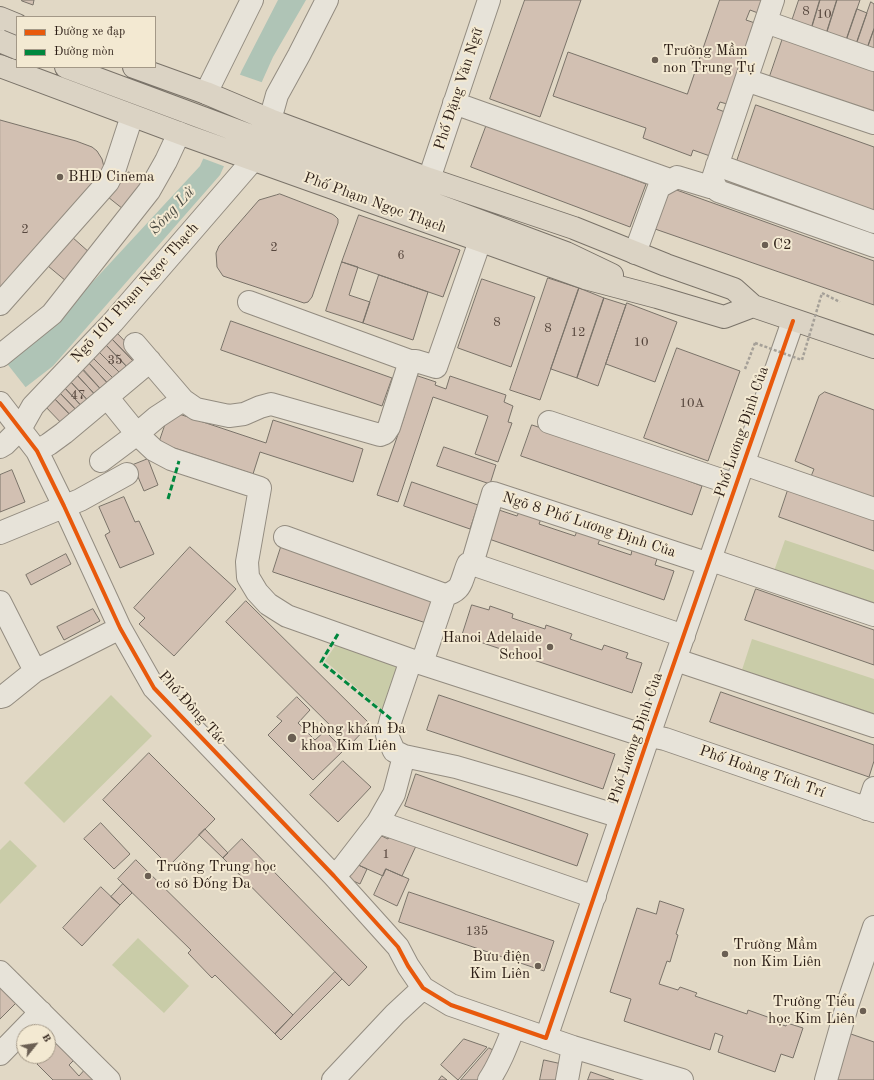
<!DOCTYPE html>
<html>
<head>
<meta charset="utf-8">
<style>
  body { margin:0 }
  #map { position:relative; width:874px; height:1080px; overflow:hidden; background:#e1d8c5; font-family:"Old Standard TT",serif }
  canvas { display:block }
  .legend { position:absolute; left:16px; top:16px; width:140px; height:52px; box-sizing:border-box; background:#f3e9d2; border:1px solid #a39887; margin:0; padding:5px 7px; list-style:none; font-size:12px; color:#2c1e16 }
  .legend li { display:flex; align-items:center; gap:8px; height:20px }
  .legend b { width:20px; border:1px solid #a39887 }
  .north { position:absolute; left:16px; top:1024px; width:40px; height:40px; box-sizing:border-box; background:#f3e9d2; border:1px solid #a39887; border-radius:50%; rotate:60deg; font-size:11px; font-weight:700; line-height:16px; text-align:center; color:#2c1e16 }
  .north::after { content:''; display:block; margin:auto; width:14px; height:18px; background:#6b5f53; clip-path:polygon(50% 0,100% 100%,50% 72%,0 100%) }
</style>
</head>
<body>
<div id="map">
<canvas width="874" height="1080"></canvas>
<ul class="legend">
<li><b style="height:5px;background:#e8590c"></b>Đường xe đạp</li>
<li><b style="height:5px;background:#00873e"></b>Đường mòn</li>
</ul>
<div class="north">B</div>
</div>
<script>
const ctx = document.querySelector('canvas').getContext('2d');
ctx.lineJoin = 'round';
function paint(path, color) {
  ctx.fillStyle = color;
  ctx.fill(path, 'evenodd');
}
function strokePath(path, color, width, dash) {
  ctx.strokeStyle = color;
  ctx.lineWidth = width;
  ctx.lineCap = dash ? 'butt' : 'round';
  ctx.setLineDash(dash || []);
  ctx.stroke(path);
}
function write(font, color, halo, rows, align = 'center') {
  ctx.font = font + ' "Old Standard TT",serif';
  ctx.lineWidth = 4;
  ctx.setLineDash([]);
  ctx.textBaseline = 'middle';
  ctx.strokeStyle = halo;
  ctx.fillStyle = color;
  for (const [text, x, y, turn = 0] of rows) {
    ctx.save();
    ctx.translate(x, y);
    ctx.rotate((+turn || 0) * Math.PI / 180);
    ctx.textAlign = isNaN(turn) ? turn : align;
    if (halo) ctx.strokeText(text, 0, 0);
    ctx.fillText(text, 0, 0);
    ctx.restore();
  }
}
const green = new Path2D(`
  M785,540L874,570V604L774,571Z
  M752,639L874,679V717L741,673Z
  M339,640L406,663L385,712L325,661Z
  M111,695L152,736L64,823L24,783Z
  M10,840L37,866L0,904V850Z
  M138,938L189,986L164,1013L112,965Z`);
const water = new Path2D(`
  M278,0H306L273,57L220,175L53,366L0,407V367L50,328L200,166L242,70Z`);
const pier = new Path2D(`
  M238,74L264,83L226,167L202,158Z
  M5,361L27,389L0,409V364Z`);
const building = new Path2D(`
  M22,0H34L33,5L22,1Z
  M525,0H581L540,117L490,99Z
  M720,0H762L758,13L750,10L746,20L755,23L727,104L720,102L717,109L725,112L710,156L693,150L691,156L643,138L646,128L553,96L568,52L687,94Z
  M799,0H820L811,30L791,24Z
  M820,0H837L826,35L811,30Z
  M837,0H860L846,41L826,35Z
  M871,2L874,4V29L867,49L856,45Z
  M857,9L867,13L856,45L846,41Z
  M874,29V51L867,49Z
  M784,35L874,66V116L769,79Z
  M756,105L874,147V213L736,164Z
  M0,120L76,141L92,147L97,151L102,159L104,167L102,172L0,289Z
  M487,124L646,184L630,227L471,167Z
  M129,172L143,185L123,209L108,197Z
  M671,188L874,261V305L655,229Z
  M280,194L332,214L335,216L338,219V223L312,297L308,302L304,303L223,276L217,267L216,253L219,246L259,200L276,195Z
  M359,215L460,250L443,297L342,262Z
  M72,237L90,253L66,281L48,266Z
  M342,262L358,267L349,295L370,302L363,323L326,311Z
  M379,275L428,292L413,340L363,323Z
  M548,278L579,288L540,400L510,390Z
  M482,279L535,297L511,367L458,348Z
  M579,288L604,298L577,378L551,369Z
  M604,298L626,305L598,386L577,378Z
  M627,303L677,322L655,382L606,364Z
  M231,321L392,378L382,406L221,350Z
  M116,332L144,361L139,367L111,338Z
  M111,338L138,366L132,372L105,344Z
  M105,344L132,372L125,378L98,351Z
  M677,348L740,371L708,461L644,438Z
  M97,350L125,378L119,384L91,356Z
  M91,356L119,384L113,389L87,361Z
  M86,360L113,389L106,395L79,366Z
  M82,368L106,395L100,400L76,374Z
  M76,374L100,400L93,406L69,380Z
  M415,375L436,382L435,385L446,389L450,376L506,395L504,402L513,406L508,422L512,423L498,462L475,454L488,416L433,397L398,502L377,495L404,417Z
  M69,380L93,406L87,412L63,386Z
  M63,386L87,412L82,416L58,391Z
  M58,391L82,416L76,421L52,396Z
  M825,392L874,410V504L810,479L814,469L795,461L819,396Z
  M51,395L76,421L67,429L42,403Z
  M170,411L266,443L273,420L363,449L353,482L260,452L253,474L159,443Z
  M532,425L687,475L686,480L702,486L692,515L521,456Z
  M444,447L496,465L490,484L437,466Z
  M148,459L158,485L144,491L133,465Z
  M12,470L25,502L0,512V475Z
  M412,482L478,505L470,529L404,506Z
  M789,487L874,517V551L779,517Z
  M124,497L135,522L139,521L154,554L120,568L105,535L110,532L99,507Z
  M499,510L517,516L519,512L541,519L539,524L575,536L577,531L600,539L598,544L631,555L632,550L657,559L655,565L674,571L664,600L489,539Z
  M282,544L435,596L426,623L273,572Z
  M190,547L236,589L174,656L139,624L145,618L134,608Z
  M66,554L71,564L31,585L26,575Z
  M756,589L874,630V665L745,620Z
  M246,601L370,724L350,745L226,622Z
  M472,605L489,610L490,606L513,614L512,618L545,629L546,625L572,634L570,639L602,650L604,645L628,653L626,658L642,663L632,693L462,636Z
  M93,609L100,621L64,640L57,627Z
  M721,692L874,745V761L869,777L710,722Z
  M439,695L615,754L603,789L427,730Z
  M297,697L310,710L298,723L315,740L325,731L344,750L313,780L268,735L282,721L277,717Z
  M149,753L215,819L169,866L103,800Z
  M343,761L371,787L338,822L310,795Z
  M416,774L588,834L577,866L405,806Z
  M101,823L130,854L114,869L84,839Z
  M205,829L228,853L223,858L199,835Z
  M371,831L388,839L391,834L416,846L402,876L386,869L383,876L356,864Z
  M242,839L367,967L349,986L223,858Z
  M136,860L293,1015L275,1034L215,975L212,978L188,953L191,950L118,879Z
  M356,864L367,869L360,884L349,879Z
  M386,869L409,879L397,906L374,895Z
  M123,884L132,893L120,905L111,897Z
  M101,887L120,905L82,946L63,928Z
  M409,892L554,941L544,971L399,922Z
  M660,901L684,909L676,934L678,935L670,962L667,961L659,984L678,990L680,987L697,993L695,996L747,1014L748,1010L776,1020L775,1023L786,1026L787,1023L803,1028L793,1058L781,1054L775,1072L718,1052L723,1036L715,1033L710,1050L624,1021L631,999L610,992L637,908L656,914Z
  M335,972L342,979L281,1040L275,1034Z
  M0,983L18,1001L0,1019Z
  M848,1033L874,1042V1080H832Z
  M464,1039L487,1047L458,1080L441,1065Z
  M60,1041L76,1058L69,1065L79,1076L87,1067L100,1080H53L37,1064L45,1056H48V1053Z
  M489,1048L501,1054L483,1080H461Z
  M544,1060L562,1064L559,1080H540Z
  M591,1072L614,1080H588Z
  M442,1076L447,1080H439Z`);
const path = new Path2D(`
  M822,293L840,302
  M745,369L755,343`);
const minor = new Path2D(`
  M766,22L874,60
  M746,80L874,123
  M206,93L252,0
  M454,103L670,180
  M270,120L277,95L299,55L327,0
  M717,165L874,222
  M429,179L489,0
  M712,180L718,191L874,246
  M635,253L659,187L677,177L710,187L773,0
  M249,302L410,361
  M0,304L108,182L115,168L130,122L129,115
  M135,344L183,400L196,409L229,416L244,414L260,407L271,404L380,435L385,433L389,427L410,361H416L436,367L480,241
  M0,356L52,314L149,191L166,161L179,133
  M107,397L137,434L154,450L171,459L260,488L247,562L248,577L257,592L268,604L287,616L411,660L636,733L665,739L874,811
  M0,403L37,451L64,506L120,628L154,688L334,876L398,947L408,966L423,988L451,1005L573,1047L682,1080
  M549,422L736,485
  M0,447L5,444L20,429L33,406L113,322L253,160
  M37,451L49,444L64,433L150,361
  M101,461L137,434L157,417L183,400
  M744,464L874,509
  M0,533L80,500L127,474
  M285,537L445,595
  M711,560L874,615
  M472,564L493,493L709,564
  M0,602L35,671
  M676,660L874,726
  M422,663L445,595C449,594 454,592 457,589C462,585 465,570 468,564H472L684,636
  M0,697L4,696L35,671L120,628
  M404,756L456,767L521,786L621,817
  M867,809L874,788
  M378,822L583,893L595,896
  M334,876L344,866L378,822L394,794L404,756L394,751L387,735L391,719L411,660
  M0,972L109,1080
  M546,1038L649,735L793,321
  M0,1054L41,1012
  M333,1080L395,1014L423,988
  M489,1080C500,1064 507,1045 514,1027
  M567,1080L573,1047
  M826,1080L847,1006L874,927`);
const major = new Path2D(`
  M0,18L17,25
  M0,66L190,137L585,278L657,297L724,317L753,306
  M66,67L566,253L612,275
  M134,67L206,93L270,120L429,179L574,228L666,265L734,289L753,306L874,347`);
const pathBridge = new Path2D(`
  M755,343L802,360L822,293`);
const majorBridge = new Path2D(`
  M0,41L17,48`);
const quiet = new Path2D(`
  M168,499L179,461
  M338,634L321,662L391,719`);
const cycleway = new Path2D(`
  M0,403L37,451L64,506L120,628L154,688L334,876L398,947L408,966L423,988L451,1005L546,1038L649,735L793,321`);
const markers = [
  [655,60,4,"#6b5f53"],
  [60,177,4,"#6b5f53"],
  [765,245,4,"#6b5f53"],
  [550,647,4,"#6b5f53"],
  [292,738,5,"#6b5f53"],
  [148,876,4,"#6b5f53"],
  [725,954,4,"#6b5f53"],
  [538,966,4,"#6b5f53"],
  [863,1011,4,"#6b5f53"]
];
const numberNames = [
  ["8",806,12],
  ["10",824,15],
  ["2",25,230],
  ["2",274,248],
  ["6",401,256],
  ["8",497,323],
  ["8",548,329],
  ["12",578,333],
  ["10",641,343],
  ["35",115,361],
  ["47",78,396],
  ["10A",692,404],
  ["1",386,855],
  ["135",477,932]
];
const poiNames = [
  ["Trường Mầm",663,51],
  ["non Trung Tự",663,68],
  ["BHD Cinema",68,177],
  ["C2",773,245],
  ["Hanoi Adelaide",542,638,"right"],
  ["School",542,655,"right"],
  ["Phòng khám Đa",301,729],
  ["khoa Kim Liên",301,746],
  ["Trường Trung học",156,867],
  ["cơ sở Đống Đa",156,884],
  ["Trường Mầm",733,945],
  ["non Kim Liên",733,962],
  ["Bưu điện",530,957,"right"],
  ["Kim Liên",530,974,"right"],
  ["Trường Tiểu",855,1002,"right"],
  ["học Kim Liên",855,1019,"right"]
];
const streetNames = [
  ["Phố Đặng Văn Ngữ",459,89,-72],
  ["Phố Phạm Ngọc Thạch",375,203,20],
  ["Ngõ 101 Phạm Ngọc Thạch",135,293,-48],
  ["Phố Lương Định Của",742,432,-71],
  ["Ngõ 8 Phố Lương Định Của",589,525,18],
  ["Phố Đông Tác",192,708,48],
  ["Phố Lương Định Của",636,738,-71],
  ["Phố Hoàng Tích Trí",762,772,19]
];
const waterNames = [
  ["Sông Lừ",172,211,-47]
];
paint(green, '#c9cca8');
paint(water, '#afc4b6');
paint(pier, '#e1d8c5');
paint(building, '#d2c0b2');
strokePath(building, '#7a7369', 1);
strokePath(minor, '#938c80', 24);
strokePath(major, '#7a7369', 24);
strokePath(path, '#a5a098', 2.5, [3, 2]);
strokePath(minor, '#e7e3d9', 22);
strokePath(major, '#dbd3c4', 22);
strokePath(majorBridge, '#7a7369', 24, []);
strokePath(pathBridge, '#a5a098', 2.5, [3, 2]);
strokePath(majorBridge, '#dbd3c4', 22);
strokePath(quiet, '#00873e', 3, [6, 3]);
strokePath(cycleway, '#e8590c', 4);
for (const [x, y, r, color] of markers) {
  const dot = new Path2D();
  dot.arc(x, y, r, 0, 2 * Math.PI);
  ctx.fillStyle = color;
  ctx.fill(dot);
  strokePath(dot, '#f3e9d2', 1.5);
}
write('13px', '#56463d', null, numberNames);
write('15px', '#2c1e16', '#f3e9d2', poiNames, 'left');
write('15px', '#2c1e16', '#f3e9d2', streetNames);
write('italic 16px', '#4d4d44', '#f3e9d2', waterNames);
</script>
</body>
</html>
